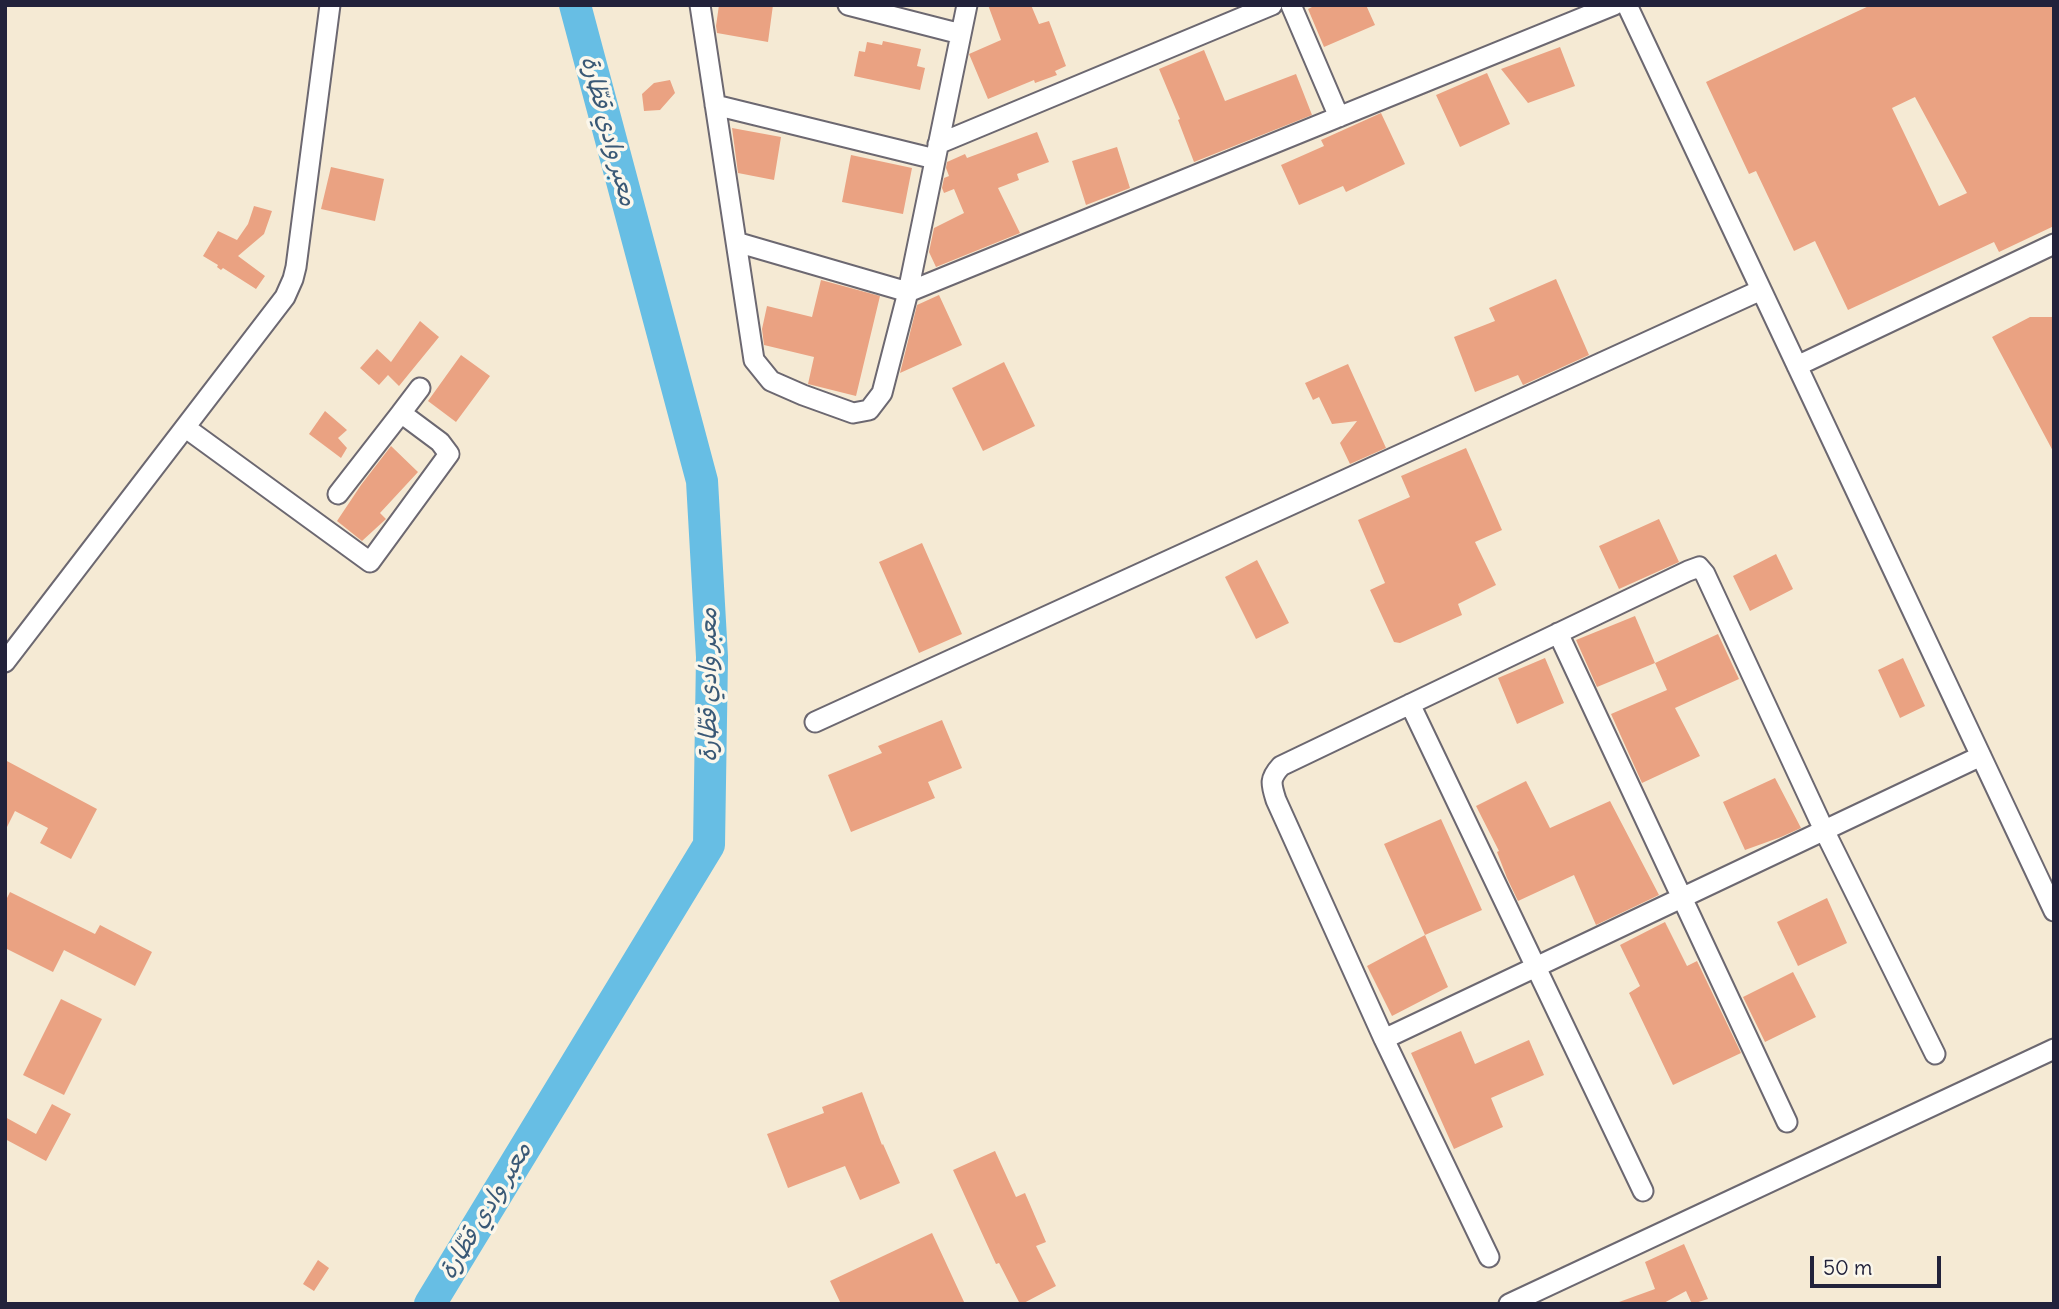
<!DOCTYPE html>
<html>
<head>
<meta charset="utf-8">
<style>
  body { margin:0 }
  #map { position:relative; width:2059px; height:1309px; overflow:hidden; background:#f5ead4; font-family:Delius,sans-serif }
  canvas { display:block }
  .frame { position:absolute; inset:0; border:7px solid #22223b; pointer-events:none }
  .scale { position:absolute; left:1810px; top:1256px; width:131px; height:32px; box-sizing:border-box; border:4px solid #22223b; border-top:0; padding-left:9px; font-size:21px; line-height:24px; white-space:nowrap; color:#22223b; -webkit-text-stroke:5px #fbf7ec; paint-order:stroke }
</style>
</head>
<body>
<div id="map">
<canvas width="2059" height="1309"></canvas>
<div class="frame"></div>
<div class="scale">50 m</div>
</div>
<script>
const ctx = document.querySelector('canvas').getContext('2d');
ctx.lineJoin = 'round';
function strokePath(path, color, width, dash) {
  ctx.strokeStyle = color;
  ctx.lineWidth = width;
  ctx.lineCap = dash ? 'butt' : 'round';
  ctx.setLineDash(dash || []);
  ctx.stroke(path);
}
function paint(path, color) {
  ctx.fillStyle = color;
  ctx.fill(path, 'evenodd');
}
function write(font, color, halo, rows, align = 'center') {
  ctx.font = font + ' Delius,"Playpen Sans Arabic",sans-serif';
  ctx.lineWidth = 7;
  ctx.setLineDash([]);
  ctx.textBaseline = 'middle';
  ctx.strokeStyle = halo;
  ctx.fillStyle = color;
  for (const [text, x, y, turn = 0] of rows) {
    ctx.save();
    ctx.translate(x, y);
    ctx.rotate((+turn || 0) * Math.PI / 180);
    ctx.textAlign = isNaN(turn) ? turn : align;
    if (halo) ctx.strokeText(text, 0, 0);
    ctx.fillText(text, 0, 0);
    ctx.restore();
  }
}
const river = new Path2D(`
  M430,1304L709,845L712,657L702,481L575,5`);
const building = new Path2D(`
  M719,5H773L768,42L717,33L716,26Z
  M988,5H1031L1039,24L1049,21L1066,66L1055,71L1057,75L1035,83L1034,80L988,99L969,54L1001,40Z
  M1316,5H1366L1375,25L1324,47L1308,9Z
  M1871,5H2054V226L1999,252L1994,242L1848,310L1815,241L1794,251L1756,171L1749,174L1706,82ZM1915,97L1967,193L1939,206L1892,108Z
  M883,41L921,49L917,66L925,68L920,90L854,76L859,51L865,52L867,42L882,45Z
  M1560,47L1575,86L1528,103L1501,69Z
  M1204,50L1225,101L1296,74L1312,115L1194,162L1178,120L1180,119L1159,69Z
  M1487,73L1510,124L1460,147L1436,95Z
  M670,80L675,93L660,110L644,111L642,94L654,83Z
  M1381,113L1405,164L1346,192L1343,186L1299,205L1281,165L1324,146L1321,140Z
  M732,128L781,137L774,180L738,173Z
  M1037,132L1049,162L1017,174L1019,180L998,188L1020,233L936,267L929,252L934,228L964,213L954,189L944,193L942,188L944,178L949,176L946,168L947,162L965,154L967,158Z
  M1117,147L1130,188L1086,205L1072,161Z
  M851,155L912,168L903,214L842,202Z
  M331,167L384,179L375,221L321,209Z
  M254,206L272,211L264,234L238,256L265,276L256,289L223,268L221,270L217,267L218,265L203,256L218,231L237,240L248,224Z
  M1556,279L1589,355L1523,385L1518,375L1475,392L1454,337L1495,321L1489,308Z
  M821,280L880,296L856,396L808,384L814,357L764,345L762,329L767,306L812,317Z
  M939,295L962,345L900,373L917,305Z
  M2030,317H2054V453L1992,337Z
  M420,321L439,337L399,386L388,375L379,385L360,368L377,349L391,362Z
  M461,355L490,376L456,422L428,401Z
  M1004,362L1035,426L983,451L952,388Z
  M1348,364L1386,448L1350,464L1340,443L1357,421L1332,424L1319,397L1313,400L1305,383Z
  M325,411L347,430L338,438L347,448L341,458L309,434Z
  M391,446L418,472L380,513L386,519L362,541L337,521L361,485Z
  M1466,448L1502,530L1475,542L1496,585L1458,604L1462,615L1400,643L1394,642L1370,590L1385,583L1358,520L1410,497L1401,476Z
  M1659,519L1679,562L1619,589L1599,546Z
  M922,543L962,634L919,653L879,562Z
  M1776,554L1793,589L1750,611L1733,576Z
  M1257,560L1289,623L1256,639L1225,577Z
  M1635,616L1655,663L1597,687L1576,640Z
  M1718,634L1739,679L1675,708L1700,756L1642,783L1611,714L1667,690L1655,663Z
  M1545,658L1564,703L1517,724L1498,678Z
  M1903,658L1925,706L1900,718L1878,670Z
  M942,720L962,768L928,782L935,798L851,832L828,775L882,753L878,746Z
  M5,760L97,809L71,859L40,843L48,828L15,811L5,831Z
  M1775,778L1801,828L1781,837L1745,850L1723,802Z
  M1526,781L1550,828L1610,801L1659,895L1596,925L1574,875L1518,901L1507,878L1497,852L1499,851L1476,806Z
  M1441,819L1482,910L1425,935L1384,844Z
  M10,892L95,934L100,925L152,952L135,986L64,950L53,972L5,948V902Z
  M1827,898L1847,943L1798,966L1777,922Z
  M1665,922L1687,966L1697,961L1741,1053L1673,1085L1629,993L1640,986L1620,945Z
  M1425,935L1448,987L1392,1016L1367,966Z
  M1793,972L1816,1017L1765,1042L1743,997Z
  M61,999L102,1019L64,1095L23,1075Z
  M1461,1031L1475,1064L1529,1040L1544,1075L1491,1098L1503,1127L1454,1149L1411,1053Z
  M862,1092L882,1145L883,1144L900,1183L860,1200L845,1166L788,1188L767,1134L824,1113L822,1107Z
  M52,1104L71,1114L46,1161L5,1139V1117L36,1134Z
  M995,1151L1016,1197L1025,1193L1046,1242L1036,1246L1056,1286L1022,1304H1020L999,1263L996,1264L953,1170Z
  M932,1233L965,1304H841L830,1281Z
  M1684,1244L1708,1299L1692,1304L1686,1291L1662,1304H1619V1302L1655,1289L1645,1262Z
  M318,1260L329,1268L314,1291L303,1284Z`);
const minor = new Path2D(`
  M700,5L754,360L771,381L803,395L853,413L869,410L882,393L908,292L967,5
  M848,5L961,34
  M1291,5L1339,117
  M1627,5L2054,911
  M715,105L935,159
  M938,144L1272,5
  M736,242L908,292L1614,5
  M1797,366L2054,244
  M401,413L420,388
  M186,428L370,562L449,454L440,442L401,413L338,494
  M1558,633L1787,1122
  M5,662L285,297L293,279L296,267L330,5
  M1410,704L1643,1191
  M815,722L1761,290
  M1384,1039L1981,756
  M1489,1257L1384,1039L1276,800C1271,784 1269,779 1281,766L1688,571L1699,567L1705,574L1824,830L1935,1054
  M1509,1304L2054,1049`);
const waterNames = [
  ["معبر وادي قطّارة",608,131,75],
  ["معبر وادي قطّارة",709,685,-90],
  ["معبر وادي قطّارة",486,1211,-59]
];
strokePath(river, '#67bee4', 32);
paint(building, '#eaa282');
strokePath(minor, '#6c6871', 23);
strokePath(minor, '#fff', 19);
write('italic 24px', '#3a5976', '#fbf7ec', waterNames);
</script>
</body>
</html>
